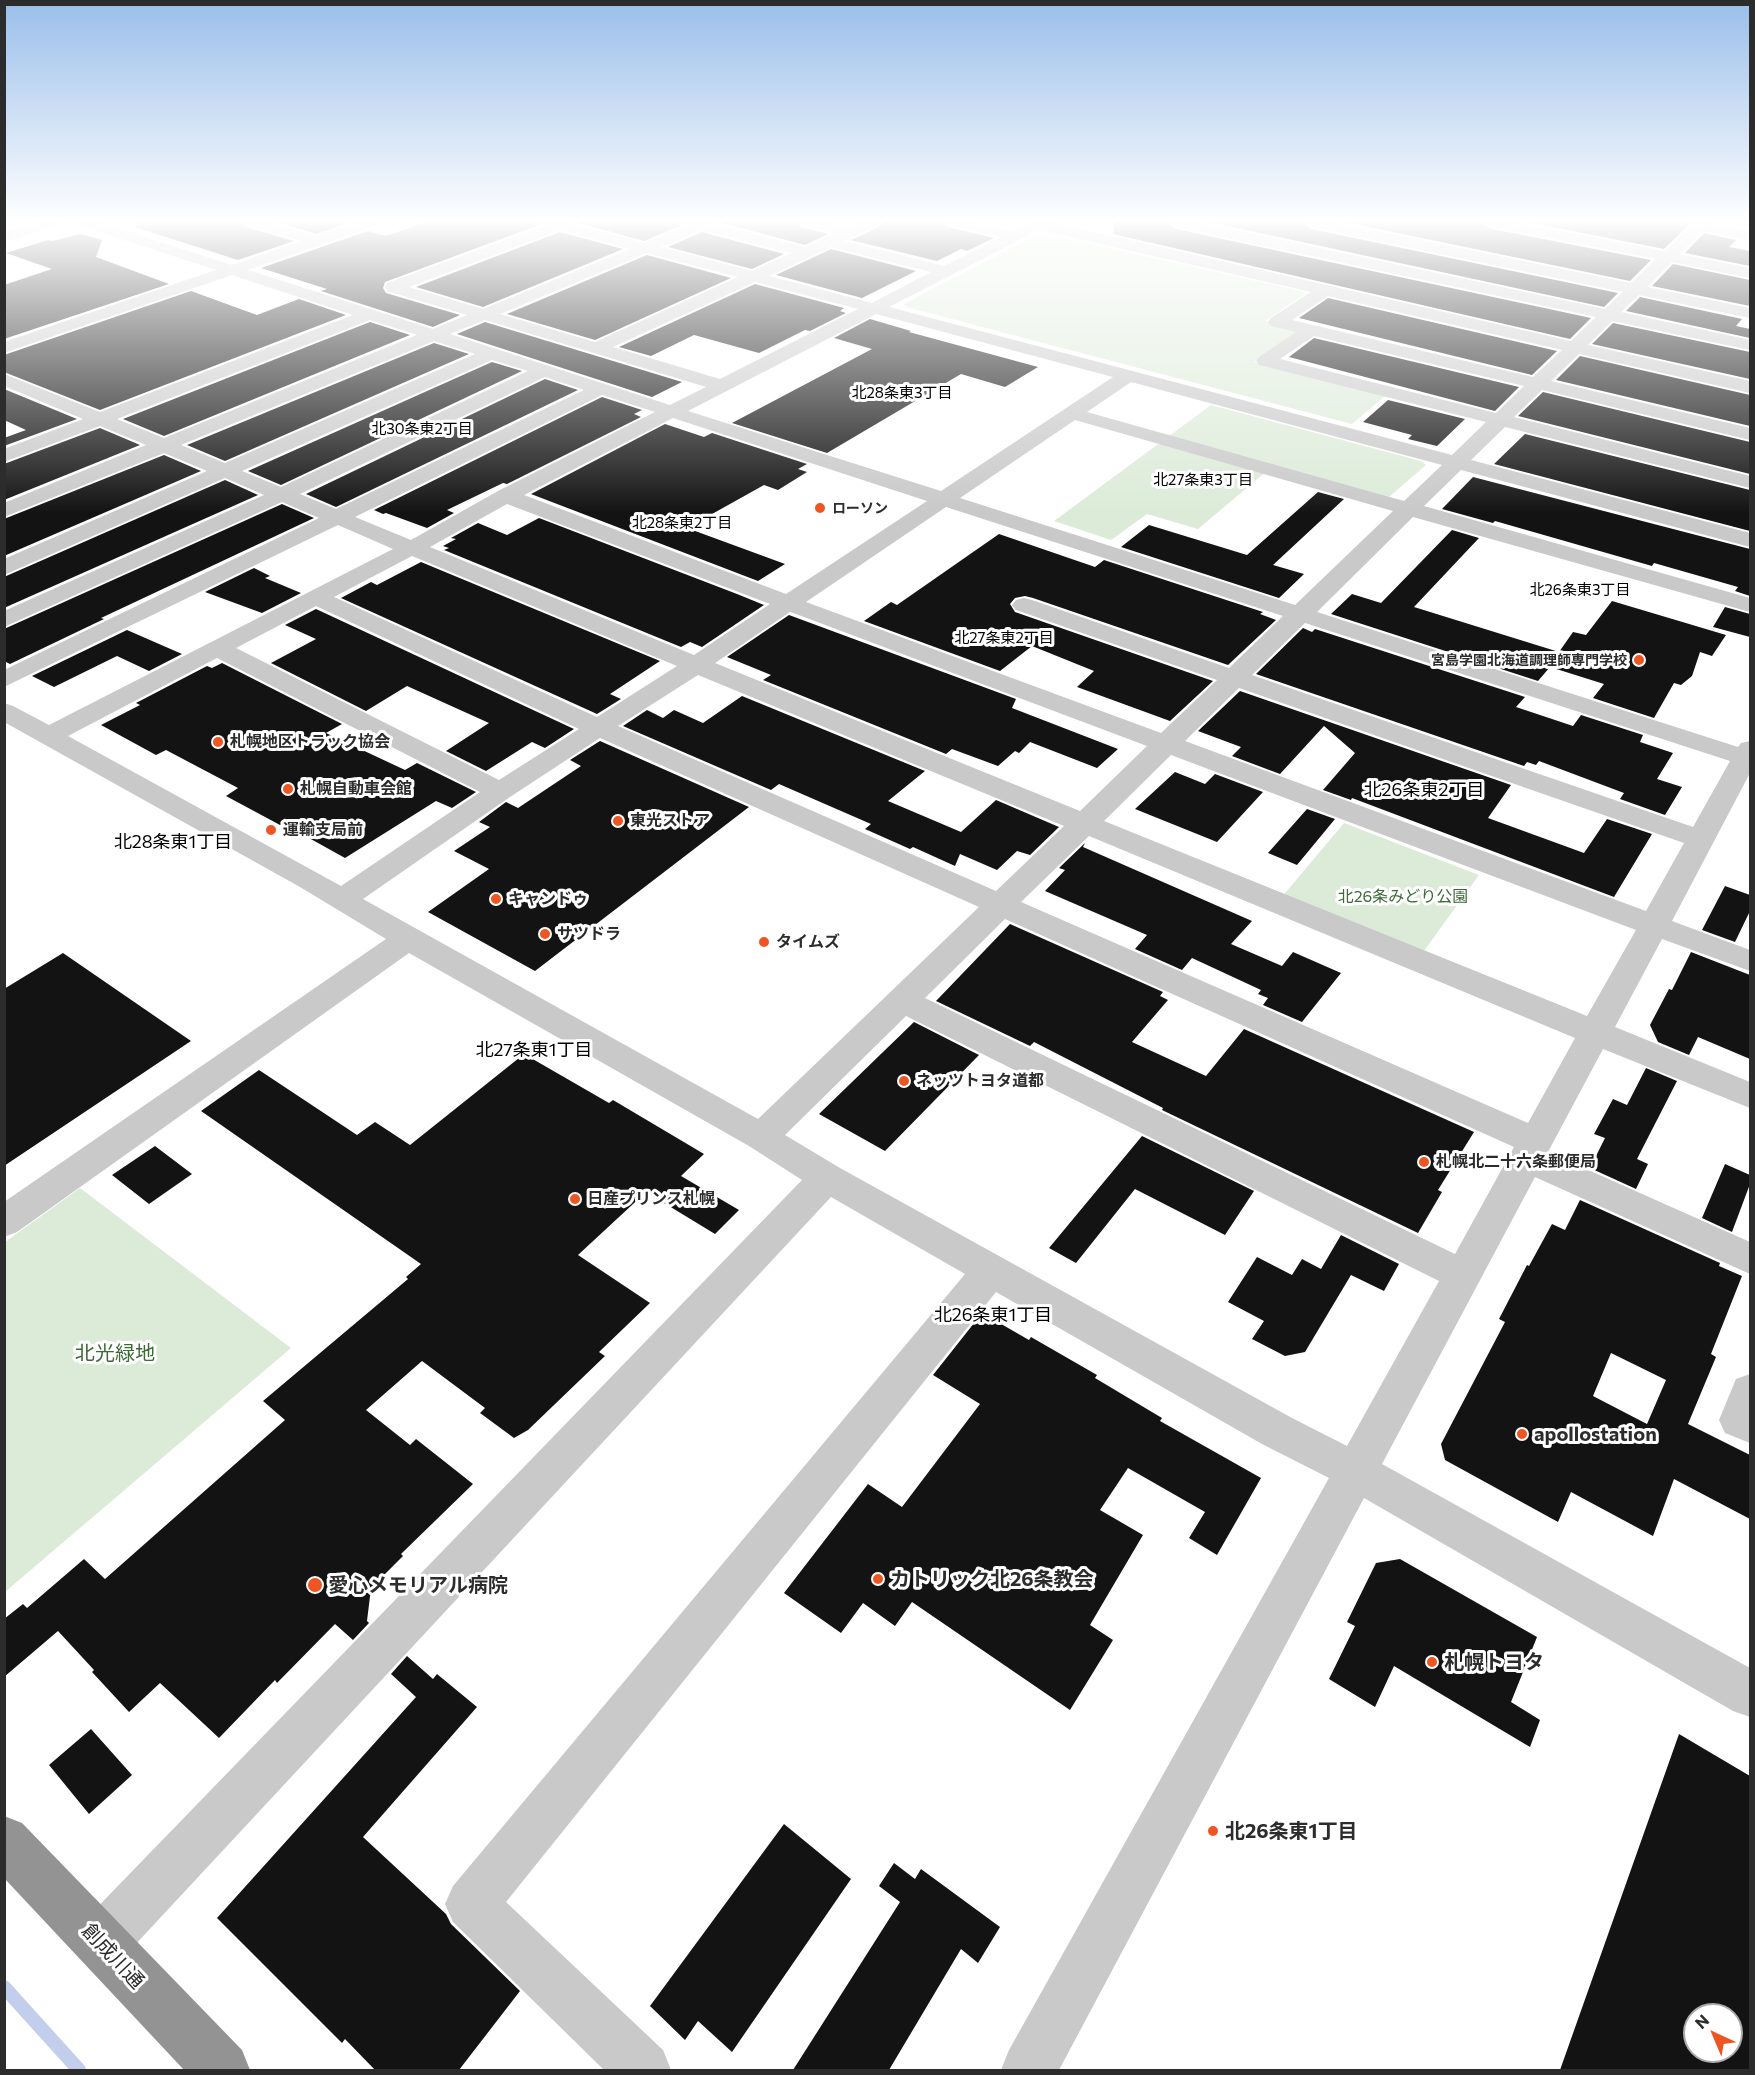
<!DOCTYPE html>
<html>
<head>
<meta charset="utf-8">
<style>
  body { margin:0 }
  #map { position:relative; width:1755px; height:2075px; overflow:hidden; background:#fff; font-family:Commissioner,sans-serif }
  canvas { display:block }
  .frame { position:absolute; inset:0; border:6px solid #2c2c2c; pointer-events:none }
  .north { position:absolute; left:1683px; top:2003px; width:60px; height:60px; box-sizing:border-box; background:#fff; border:2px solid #ababab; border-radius:50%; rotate:316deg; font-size:16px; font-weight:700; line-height:24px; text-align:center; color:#2c2c2c }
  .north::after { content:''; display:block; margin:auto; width:21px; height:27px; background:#ed5623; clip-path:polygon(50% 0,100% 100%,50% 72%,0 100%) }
</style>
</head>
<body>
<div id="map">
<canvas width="1755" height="2075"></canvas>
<div class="frame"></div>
<div class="north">N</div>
</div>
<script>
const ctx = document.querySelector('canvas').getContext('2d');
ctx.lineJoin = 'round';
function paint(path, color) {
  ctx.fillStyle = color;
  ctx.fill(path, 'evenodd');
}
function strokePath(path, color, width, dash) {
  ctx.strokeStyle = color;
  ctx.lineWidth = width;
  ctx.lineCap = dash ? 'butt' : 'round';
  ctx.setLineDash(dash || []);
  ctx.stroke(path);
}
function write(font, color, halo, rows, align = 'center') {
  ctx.font = font + ' Commissioner,"Noto Sans JP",sans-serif';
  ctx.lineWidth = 6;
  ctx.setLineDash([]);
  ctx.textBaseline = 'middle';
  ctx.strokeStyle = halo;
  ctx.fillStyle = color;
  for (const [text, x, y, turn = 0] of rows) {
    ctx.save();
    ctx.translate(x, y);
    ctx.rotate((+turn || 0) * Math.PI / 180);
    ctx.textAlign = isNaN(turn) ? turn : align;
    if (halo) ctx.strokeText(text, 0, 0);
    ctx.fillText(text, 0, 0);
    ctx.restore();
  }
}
const green = new Path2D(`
  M1047,234L1301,291L1305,294L1265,321L1295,328L1299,332L1254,362L1385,396L1352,424L906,307L904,304L1036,235Z
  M1211,405L1421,461L1426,465L1389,497L1274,465L1198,529L1147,514L1111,540L1054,521Z
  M1344,823L1479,875L1421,955L1281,898Z
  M80,1188L291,1348L5,1592V1242Z`);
const stream = new Path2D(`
  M4,1987L79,2070`);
const building = new Path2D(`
  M136,222H242L246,227L294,241L238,260L135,227Z
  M277,222H340L345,224L316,234Z
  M426,222H537L539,225L385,282L383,288L386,293L460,315L433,327L321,291L327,289L261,268L368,231L386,236Z
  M575,222H677L680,226L644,241Z
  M719,222H797L801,227L828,234L805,245Z
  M883,222H944L948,227L994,238L967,251L961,249L937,261L851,240L879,227Z
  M1115,222H1166L1176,229L1591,318L1570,339L1113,234Z
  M1209,222H1301L1311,229L1618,293L1604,307Z
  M1344,222H1482L1492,229L1651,260L1630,281Z
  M1527,222H1692L1664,249Z
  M560,232L623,249L483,307L416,287Z
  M702,232L784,254L752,269L668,247Z
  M1704,233L1736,240L1729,247L1750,251V266L1685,253Z
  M81,234L102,240L96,257L169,284L4,339V285L52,269L6,253L48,240L52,241Z
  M831,249L916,271L862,298L776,275Z
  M647,255L731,278L595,340L507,314Z
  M1673,264L1750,280V306L1652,286Z
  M755,284L844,308L840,311L846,313L810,331L805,330L759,353L694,335L651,356L619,347Z
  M191,291L257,315L299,299L346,315L100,410L4,372V355Z
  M1640,297L1742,319L1736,326L1750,329V338L1626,311Z
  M1328,298L1557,351L1532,375L1299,318Z
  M870,319L911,331L909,332L1038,367L1005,387L961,374L827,453L732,423L872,349L834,338Z
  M370,322L410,335L164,436L123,419Z
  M485,322L682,382L652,397L457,334Z
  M1613,323L1750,352V379L1592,344Z
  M1314,338L1519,387L1495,411L1289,357Z
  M434,343L469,354L225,461L187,445Z
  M1580,356L1750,395V426L1556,380Z
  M492,362L522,371L281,485L248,471Z
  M545,379L578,390L336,507L306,494Z
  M4,389L77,419L4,446V438L26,430L4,420Z
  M1543,392L1750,442V474L1518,416Z
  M602,397L642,410L634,414L641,417L507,484L503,483L447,510L454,513L427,528L386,513L383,514L374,510Z
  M1388,400L1465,419L1437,446L1408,439L1412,435L1363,422Z
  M665,424L704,437L712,433L807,464L798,469L807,472L778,490L764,485L687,528L785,564L758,581L531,494Z
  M100,428L140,445L4,500V464Z
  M1525,434L1750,490V531L1494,464Z
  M164,455L201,471L4,556V519Z
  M1473,477L1750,549V596L1735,591L1738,587L1654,563L1652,566L1495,521L1493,523L1442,509Z
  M225,480L258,495L4,608V577Z
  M1318,492L1344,499L1273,565L1304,574L1279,598L1121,547L1149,525L1247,555Z
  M282,504L314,518L101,618L104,619L10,664L4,661V629Z
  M539,518L737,594L764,605L702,647L690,642L681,647L444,550L449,548L443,546L456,539L451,538L478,523L507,535Z
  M1452,530L1479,538L1414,607L1559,652L1573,632L1586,635L1612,601L1726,635L1712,656L1700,652L1692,676L1681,685L1674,683L1654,718L1593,698L1604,684L1550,667L1538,681L1331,614L1352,594L1381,603Z
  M999,534L1095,567L1104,560L1263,612L1260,614L1276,620L1228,665L1033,598L1025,596L1015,598L1010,604L1015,612L1213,681L1170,721L1077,687L1094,671L1032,646L1000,671L864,621L891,602L897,605Z
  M421,562L660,661L610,694L621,699L597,714L341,598L371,582L377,585Z
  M254,568L270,576L265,578L301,593L262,613L205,592Z
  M1725,607L1750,614V637L1713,627Z
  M316,609L574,729L545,748L532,742L486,771L446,751L489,723L407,686L366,711L271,663L316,639L285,625Z
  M789,615L1016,699L1012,708L1118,749L1097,768L1030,742L1019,753L1015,751L998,766L952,749L946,754L763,680L771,675L727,657Z
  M1303,628L1312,632L1315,629L1525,697L1516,707L1573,726L1581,715L1643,735L1640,742L1673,753L1657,779L1682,787L1665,815L1620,799L1624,793L1539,761L1536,765L1527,762L1524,766L1256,674Z
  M127,630L182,654L149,671L117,656L54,687L32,676Z
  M222,663L342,724L326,733L405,770L417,763L476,792L452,808L436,801L345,858L282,823L280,825L226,796L238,788L166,750L156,755L101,725L140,705L136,703L207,666L212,668Z
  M1240,691L1511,785L1488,818L1584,853L1607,819L1652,834L1614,897L1352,798L1351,800L1323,790L1355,753L1324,726L1280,774L1232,756L1241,747L1198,731Z
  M742,696L925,771L888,801L961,832L996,800L1059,827L1030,855L1017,851L997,870L960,854L955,866L913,847L910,849L865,829L871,824L779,784L771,790L623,726L647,710L663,718L674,710L703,723Z
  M600,741L749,807L535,971L428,912L489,869L454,851L490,827L479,822L506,802L518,808L581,766L570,760Z
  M1175,772L1205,784L1215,774L1263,792L1217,842L1135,809Z
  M1307,809L1335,819L1297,865L1268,853Z
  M1085,843L1083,847L1252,921L1231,944L1282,966L1293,952L1341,973L1302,1022L1263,1005L1268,998L1258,994L1261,990L1192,958L1182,970L1135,949L1147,935L1045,891L1065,870L1059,868Z
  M1725,886L1750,895V911L1735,942L1702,930Z
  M1010,924L1163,992L1160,996L1168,1000L1132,1042L1206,1076L1244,1029L1474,1132L1438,1190L1442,1192L1418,1233L1162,1110L1163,1108L1034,1042L1030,1046L936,1001Z
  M1691,952L1750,975V1059L1698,1037L1689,1055L1658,1042L1650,1025L1669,989L1672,990Z
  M63,953L191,1041L4,1166V989Z
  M914,1022L979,1055L885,1151L819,1114Z
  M524,1054L609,1103L613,1100L704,1154L681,1176L739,1210L715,1234L646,1192L578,1255L650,1303L599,1352L605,1356L528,1430L514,1438L480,1413L485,1408L422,1361L366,1410L410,1445L416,1439L473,1484L401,1554L403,1556L371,1588L367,1621L369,1623L353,1640L335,1624L277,1683L275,1680L219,1738L160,1683L129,1712L92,1672L94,1670L58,1631L4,1677V1619L23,1604L27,1608L84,1559L105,1579L285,1420L263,1401L408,1279L406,1277L421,1264L201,1111L259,1070L357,1135L375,1122L410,1145Z
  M1646,1068L1677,1081L1637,1159L1648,1164L1636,1189L1590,1168L1605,1138L1594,1134L1613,1099L1627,1105Z
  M1142,1136L1254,1191L1225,1235L1135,1189L1076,1263L1049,1248Z
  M155,1146L192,1174L149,1204L112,1175Z
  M1725,1164L1750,1175V1184L1732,1232L1702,1218Z
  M1580,1200L1720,1263L1719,1266L1742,1276L1711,1354L1716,1357L1688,1424L1750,1455V1519L1674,1479L1653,1536L1571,1492L1558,1522L1445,1460L1441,1444L1505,1322L1499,1319L1527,1265L1529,1266L1552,1224L1565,1230ZM1611,1353L1666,1380L1647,1424L1593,1396Z
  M1341,1235L1399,1264L1384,1291L1351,1275L1305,1352L1285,1356L1252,1339L1264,1321L1228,1302L1257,1257L1292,1275L1302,1259L1321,1269Z
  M982,1313L1029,1340L1031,1337L1097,1375L1095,1378L1162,1418L1160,1421L1261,1478L1217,1555L1189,1538L1205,1512L1128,1468L1100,1510L1143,1535L1090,1625L1113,1640L1070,1710L912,1602L895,1626L863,1603L841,1633L784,1593L868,1484L902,1507L980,1404L933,1375Z
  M1400,1559L1537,1637L1511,1702L1540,1720L1530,1747L1394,1666L1375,1707L1329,1679L1355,1626L1347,1622L1376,1563Z
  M407,1656L433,1679L437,1674L477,1707L363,1837L446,1914L451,1924L520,1991L459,2070H375L345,2039L342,2043L217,1918L416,1697L391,1674Z
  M91,1729L132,1775L89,1814L49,1765Z
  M1679,1734L1750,1776V2070H1560ZM1695,2015H1731V2051H1695Z
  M784,1824L851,1879L732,2052L698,2021L685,2040L650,2006Z
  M894,1863L915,1879L921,1869L1000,1927L978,1963L961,1949L889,2070H793L900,1902L879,1886Z`);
const minor = new Path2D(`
  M38,222H62L59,225L4,242V232Z
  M75,222H99L232,265L301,241L247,225L244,222H269L316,236L357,222H380L377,225L248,270L433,329L467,315L387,291L385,287L387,283L544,226L539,222H566L644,243L685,226L679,222H717L715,224L805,247L835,233L802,225L799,222H826L849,227L860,222H881L878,225L844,241L944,266L1001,237L949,225L946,222H974L1013,231L1031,222H1051L1571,341L1596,317L1176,227L1168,222H1198L1605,309L1623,292L1311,227L1303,222H1333L1631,283L1656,259L1492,227L1484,222H1515L1665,251L1695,222H1712L1710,224L1750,231V241L1703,231L1680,254L1750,268V278L1672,262L1647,287L1750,308V318L1639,295L1621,312L1750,340V350L1612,321L1588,345L1750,381V393L1579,354L1551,381L1750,428V440L1542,390L1514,417L1750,476V488L1505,427L1471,460L1750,533V547L1461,470L1424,506L1750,598V612L1413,517L1317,612L1738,747L1741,743L1750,741V773L1672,921L1750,950V971L1662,939L1615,1027L1750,1082V1108L1603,1049L1548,1152L1750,1242V1274L1535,1177L1382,1464L1750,1668V1717L1733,1711L1364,1498L1059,2070H1001L1009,2050L1329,1478L1262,1444L996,1292L506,1902L663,2050L671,2070H604L453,1922L445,1904L453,1886L965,1274L831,1197L120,1961L101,1968L82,1961L75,1942L82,1923L802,1180L749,1146L409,953L17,1232L4,1237V1202L386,939L300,887L4,722V703L13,706L49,725L393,549L338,525L4,687V670L319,518L282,502L4,627V611L264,495L225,478L4,575V559L207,471L164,453L4,517V503L146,445L100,426L4,462V449L83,419L4,386V374L100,412L353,315L232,275L4,353V342L216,270L78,225ZM560,230L630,249L483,309L409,287ZM702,230L791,253L752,271L661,247ZM1039,230L1311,292L1271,318L1268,322L1271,326L1296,332L1259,357L1256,361L1259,365L1486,422L1452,455L889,307ZM831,247L931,272L872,303L769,276ZM647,253L738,277L595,342L500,314ZM755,282L858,309L720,379L613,347ZM1328,296L1562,350L1533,377L1292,320ZM876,314L1113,377L941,491L688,411ZM370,320L417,335L164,438L117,419ZM485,320L706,387L670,405L450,334ZM1314,336L1524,386L1496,413L1280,359ZM434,341L475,354L225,463L181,445ZM492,360L528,371L281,487L242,471ZM545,377L584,390L336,509L300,494ZM1131,382L1442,465L1404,501L1087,412ZM602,395L655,412L498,491L411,540L355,517ZM673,418L927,501L786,594L524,495ZM1075,420L1393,511L1295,605L960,498ZM507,504L770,604L694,655L430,547ZM946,507L1283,616L1229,668L1032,600L1024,598L1016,600L1012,605L1016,610L1217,680L1161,733L806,602ZM412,556L677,666L597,717L334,597ZM316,606L577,728L579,729L499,780L236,648ZM790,612L796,614L1147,746L1080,811L715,663ZM1305,623L1730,761L1693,827L1252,675ZM217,658L480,792L341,886L68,736ZM698,675L1064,826L996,891L618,726ZM1239,688L1684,843L1646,911L1185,741ZM600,738L979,907L758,1119L363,899L510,797ZM1171,755L1636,930L1587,1016L1104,821ZM1089,836L1575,1038L1528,1123L1021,902ZM1005,919L1514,1147L1455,1254L925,998ZM906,1016L1439,1281L1347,1446L1292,1418L840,1168L785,1135Z
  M1750,1374V1443L1725,1433L1719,1420L1736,1379Z`);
const highway = new Path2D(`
  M4,1816L22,1823L242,2050L250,2070H184L4,1878Z`);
const markers = [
  [820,508,6,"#ed5623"],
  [1639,660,6,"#ed5623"],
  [218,742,6,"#ed5623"],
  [288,789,6,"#ed5623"],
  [618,821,6,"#ed5623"],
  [271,830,6,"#ed5623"],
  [496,899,6,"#ed5623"],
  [545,934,6,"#ed5623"],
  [764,942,6,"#ed5623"],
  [904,1081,6,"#ed5623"],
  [1424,1162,6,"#ed5623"],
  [575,1199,6,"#ed5623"],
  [1522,1434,6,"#ed5623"],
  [878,1579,6,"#ed5623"],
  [315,1585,8,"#ed5623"],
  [1432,1662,6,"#ed5623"],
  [1213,1831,6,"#ed5623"]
];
const farPoinames = [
  ["ローソン",832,508],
  ["宮島学園北海道調理師専門学校",1627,660,"right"]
];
const farNeighbourhoodnames = [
  ["北28条東3丁目",902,393],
  ["北30条東2丁目",422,429],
  ["北27条東3丁目",1203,480],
  ["北28条東2丁目",682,523],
  ["北26条東3丁目",1580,590],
  ["北27条東2丁目",1004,638]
];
const poiNames = [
  ["札幌地区トラック協会",230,742],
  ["札幌自動車会館",300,789],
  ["東光ストア",630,821],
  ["運輸支局前",283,830],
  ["キャンドゥ",508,899],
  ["サツドラ",557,934],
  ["タイムズ",776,942],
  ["ネッツトヨタ道都",916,1081],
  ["札幌北二十六条郵便局",1436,1162],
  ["日産プリンス札幌",587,1199]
];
const parkNames = [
  ["北26条みどり公園",1403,897]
];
const neighbourhoodNames = [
  ["北26条東2丁目",1424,790],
  ["北28条東1丁目",173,842],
  ["北27条東1丁目",534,1050],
  ["北26条東1丁目",993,1315]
];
const nearParknames = [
  ["北光緑地",115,1353]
];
const nearPoinames = [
  ["apollostation",1534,1434],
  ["カトリック北26条教会",890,1579],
  ["愛心メモリアル病院",328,1585],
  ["札幌トヨタ",1444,1662],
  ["北26条東1丁目",1225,1831]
];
const nearStreetnames = [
  ["創成川通",113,1956,47]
];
paint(green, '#dcebd8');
strokePath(stream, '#c2ceec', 14);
paint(building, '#131313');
paint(minor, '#c9c9c9');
paint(highway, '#939393');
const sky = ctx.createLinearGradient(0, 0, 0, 513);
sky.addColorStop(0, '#99beea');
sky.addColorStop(0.43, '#fff');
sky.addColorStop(1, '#ffffff00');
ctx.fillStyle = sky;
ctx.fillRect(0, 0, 1755, 513);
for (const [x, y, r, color] of markers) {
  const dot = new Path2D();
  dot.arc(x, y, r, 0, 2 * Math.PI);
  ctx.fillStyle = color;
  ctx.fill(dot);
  strokePath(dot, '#fff', 2);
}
write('bold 14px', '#2c2c2c', '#fff', farPoinames, 'left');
write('15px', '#000', '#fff', farNeighbourhoodnames);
write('bold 16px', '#2c2c2c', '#fff', poiNames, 'left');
write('16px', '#3e6937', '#fff', parkNames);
write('18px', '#000', '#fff', neighbourhoodNames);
write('20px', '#3e6937', '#fff', nearParknames);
write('bold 20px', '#2c2c2c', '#fff', nearPoinames, 'left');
write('20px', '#2c2c2c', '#fff', nearStreetnames);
</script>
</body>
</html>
